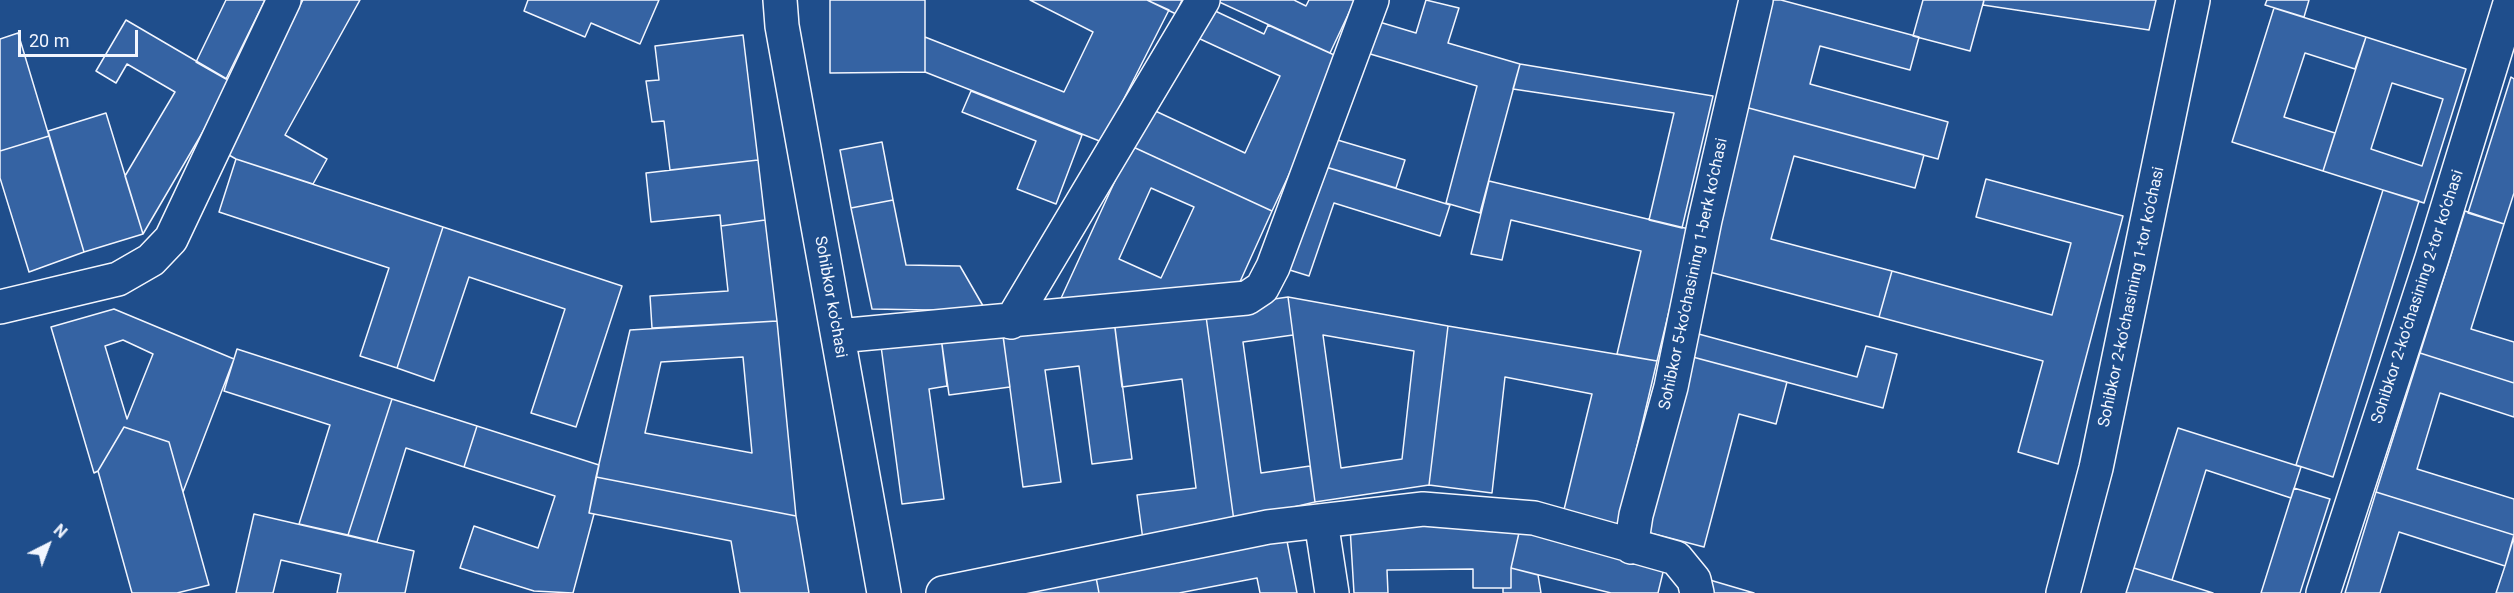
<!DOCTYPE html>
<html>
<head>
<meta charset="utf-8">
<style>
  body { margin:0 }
  #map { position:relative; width:2514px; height:593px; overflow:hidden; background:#1f4e8c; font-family:Roboto,sans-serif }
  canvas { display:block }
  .north { position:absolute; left:18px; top:515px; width:60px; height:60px; -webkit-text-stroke:4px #1f4e8c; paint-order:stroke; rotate:42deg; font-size:16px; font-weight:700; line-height:24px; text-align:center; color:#f2f6ff }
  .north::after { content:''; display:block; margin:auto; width:21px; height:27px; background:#f2f6ff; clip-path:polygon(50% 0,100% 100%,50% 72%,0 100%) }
  .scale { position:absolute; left:18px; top:30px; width:120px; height:27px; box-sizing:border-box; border:3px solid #f2f6ff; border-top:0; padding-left:8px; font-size:18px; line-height:21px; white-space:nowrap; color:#f2f6ff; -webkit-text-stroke:4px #1f4e8c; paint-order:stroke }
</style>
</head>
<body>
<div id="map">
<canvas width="2514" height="593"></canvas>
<div class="north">N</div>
<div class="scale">20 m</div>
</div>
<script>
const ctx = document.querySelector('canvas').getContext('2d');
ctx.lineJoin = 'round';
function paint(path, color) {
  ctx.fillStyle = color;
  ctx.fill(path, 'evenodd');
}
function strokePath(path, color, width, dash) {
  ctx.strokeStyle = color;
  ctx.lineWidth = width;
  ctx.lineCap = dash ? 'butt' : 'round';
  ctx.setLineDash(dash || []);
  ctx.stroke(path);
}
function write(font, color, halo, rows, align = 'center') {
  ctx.font = font + ' Roboto,sans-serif';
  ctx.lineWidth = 4.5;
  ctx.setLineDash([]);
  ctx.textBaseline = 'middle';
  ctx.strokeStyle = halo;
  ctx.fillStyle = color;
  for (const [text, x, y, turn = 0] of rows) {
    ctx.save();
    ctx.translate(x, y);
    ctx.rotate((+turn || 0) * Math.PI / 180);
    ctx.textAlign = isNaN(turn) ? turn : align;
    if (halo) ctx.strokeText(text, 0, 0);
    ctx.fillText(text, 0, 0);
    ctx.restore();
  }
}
const building = new Path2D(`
  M226,0H265L226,79L196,62Z
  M303,0H360L285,135L327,159L313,184L236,159L220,150Z
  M528,0H659L640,44L591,23L585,37L524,11Z
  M830,0H925V72L830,73Z
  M1030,0H1147L1169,10L1102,142L925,72V37L1064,92L1093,32Z
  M1147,0H1182L1176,14Z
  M1215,0H1294L1306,6L1309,0H1355L1330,53Z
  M1426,0L1459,8L1448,43L1520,64L1480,213L1446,203L1477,86L1367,53L1376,21L1416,33Z
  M1765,0H1781L1919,37L1910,70L1820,46L1810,84L1948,122L1938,159L1745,107Z
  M1923,0H1984L1970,51L1913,36Z
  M1984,0H2156L2149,30L1983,5Z
  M2267,0H2309L2304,17L2265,5Z
  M2274,8L2366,37L2355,69L2305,53L2284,117L2335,133L2323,171L2232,142Z
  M1211,9L1264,34L1268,25L1343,59L1272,211L1131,146L1149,108L1245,153L1280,76L1198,38Z
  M126,20L232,82L143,234L125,176L175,92L127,64L116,83L96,71Z
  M18,33L49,136L0,151V39Z
  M743,35L758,160L670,170L664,121L652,122L646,81L659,80L655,46Z
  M2366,37L2466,69L2424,203L2323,171ZM2392,83L2443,99L2422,166L2371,149Z
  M1520,64L1713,96L1682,228L1649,220L1674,113L1513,89Z
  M2511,77L2514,79V193L2504,224L2468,213Z
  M971,91L1082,135L1056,204L1017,189L1036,141L962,112Z
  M1745,107L1924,155L1915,188L1794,156L1771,239L1892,271L1879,317L1702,270Z
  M106,113L143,234L84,252L48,131Z
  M49,136L84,252L29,272L0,178V151Z
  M1324,136L1405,160L1396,188L1316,164Z
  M882,142L893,200L851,208L840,150Z
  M1131,146L1272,211L1234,295L1057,307ZM1151,188L1194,207L1161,278L1119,259Z
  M236,159L443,227L397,368L360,356L389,268L219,212Z
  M758,160L765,220L721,226L720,215L651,222L646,173Z
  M1316,164L1450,205L1440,236L1334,203L1309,276L1280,267Z
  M1986,179L2123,216L2058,464L2018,452L2043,361L1879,317L1892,271L2052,315L2071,243L1976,217Z
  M1489,181L1689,229L1657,361L1617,354L1641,251L1511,220L1502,260L1471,254Z
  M2383,190L2419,201L2333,477L2296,465Z
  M893,200L906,265L960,266L986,311L872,309L851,208Z
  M2465,211L2504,224L2471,329L2514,342V383L2420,353Z
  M765,220L777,321L652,328L650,296L728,291L721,226Z
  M443,227L622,286L576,427L531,413L565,309L469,277L434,381L397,368Z
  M1288,297L1448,326L1429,485L1315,502ZM1323,335L1414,351L1402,459L1341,468Z
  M1288,297L1293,335L1243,342L1261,473L1310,466L1315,502L1234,521L1205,309Z
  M114,309L234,359L183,492L169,442L124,427L98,471L94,473L51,327ZM123,340L153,354L127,419L105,346Z
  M1205,309L1234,521L1143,540L1137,495L1196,488L1182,379L1122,387L1114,320Z
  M1114,320L1132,459L1092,464L1079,366L1045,370L1061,482L1023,487L1003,335Z
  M777,321L796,516L596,477L630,330ZM743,357L752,453L645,433L661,362Z
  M1448,326L1657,361L1617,531L1562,518L1592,394L1505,377L1492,493L1429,485Z
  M1002,329L1010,387L949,395L941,337Z
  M1695,333L1857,377L1866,346L1897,354L1883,408L1689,356Z
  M941,337L947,386L929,389L944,499L902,504L881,346Z
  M237,349L392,399L348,535L299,524L330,425L224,391Z
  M2420,353L2514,383V417L2440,393L2417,469L2514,499V535L2376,492Z
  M1689,356L1787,382L1776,424L1739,414L1704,547L1643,531Z
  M392,399L477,426L464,467L406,448L377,542L348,535Z
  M477,426L599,465L589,513L594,514L573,593L534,591L460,568L474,526L538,548L555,496L464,467Z
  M124,427L169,442L209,585L177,593H132L98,471Z
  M2178,428L2301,467L2291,498L2206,470L2172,580L2134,568Z
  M596,477L796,516L809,593H740L731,541L589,513Z
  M2294,488L2330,499L2300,593H2261Z
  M2376,492L2514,535L2505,566L2399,532L2380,593H2345Z
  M254,514L414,551L405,593H337L341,574L281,560L273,593H236Z
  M1521,524L1511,568V588H1473V569L1387,570L1388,593H1354L1350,527Z
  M1521,524L1666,560L1658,593H1611L1511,568Z
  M1286,536L1297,593H1260L1257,578L1179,593H1099L1095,572Z
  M2514,537V593H2496L2505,566Z
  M1511,568L1538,575L1541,593H1503V588H1511Z
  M2134,568L2172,580L2213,593H2126Z
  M1095,572L1099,593H981Z
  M1703,578L1754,593H1705Z`);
const minor = new Path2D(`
  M780,0L782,26L884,593
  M0,307L118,279L151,260L171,239L284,0
  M1011,322L1203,0
  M838,336L1247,298L1262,288L1273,267L1372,0
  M1321,521L1332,593
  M1631,547L1636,515L1671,387L1705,220L1756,0
  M943,593L1268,527L1423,509L1534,518L1676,558L1694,580L1697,593
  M2063,593L2096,468L2193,0
  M2323,593L2432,258L2511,0`);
const streetNames = [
  ["Sohibkor 5-koʼchasining 1-berk koʼchasi",1694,274,-78],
  ["Sohibkor ko'chasi",830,297,80],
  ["Sohibkor 2-ko‘chasining 1-tor ko‘chasi",2132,297,-78],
  ["Sohibkor 2-ko‘chasining 2-tor ko‘chasi",2418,297,-72]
];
paint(building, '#3563a3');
strokePath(building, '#f2f6ff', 1.5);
strokePath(minor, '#f2f6ff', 36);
strokePath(minor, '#1f4e8c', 33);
write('16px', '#f2f6ff', '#1f4e8c', streetNames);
</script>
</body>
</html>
